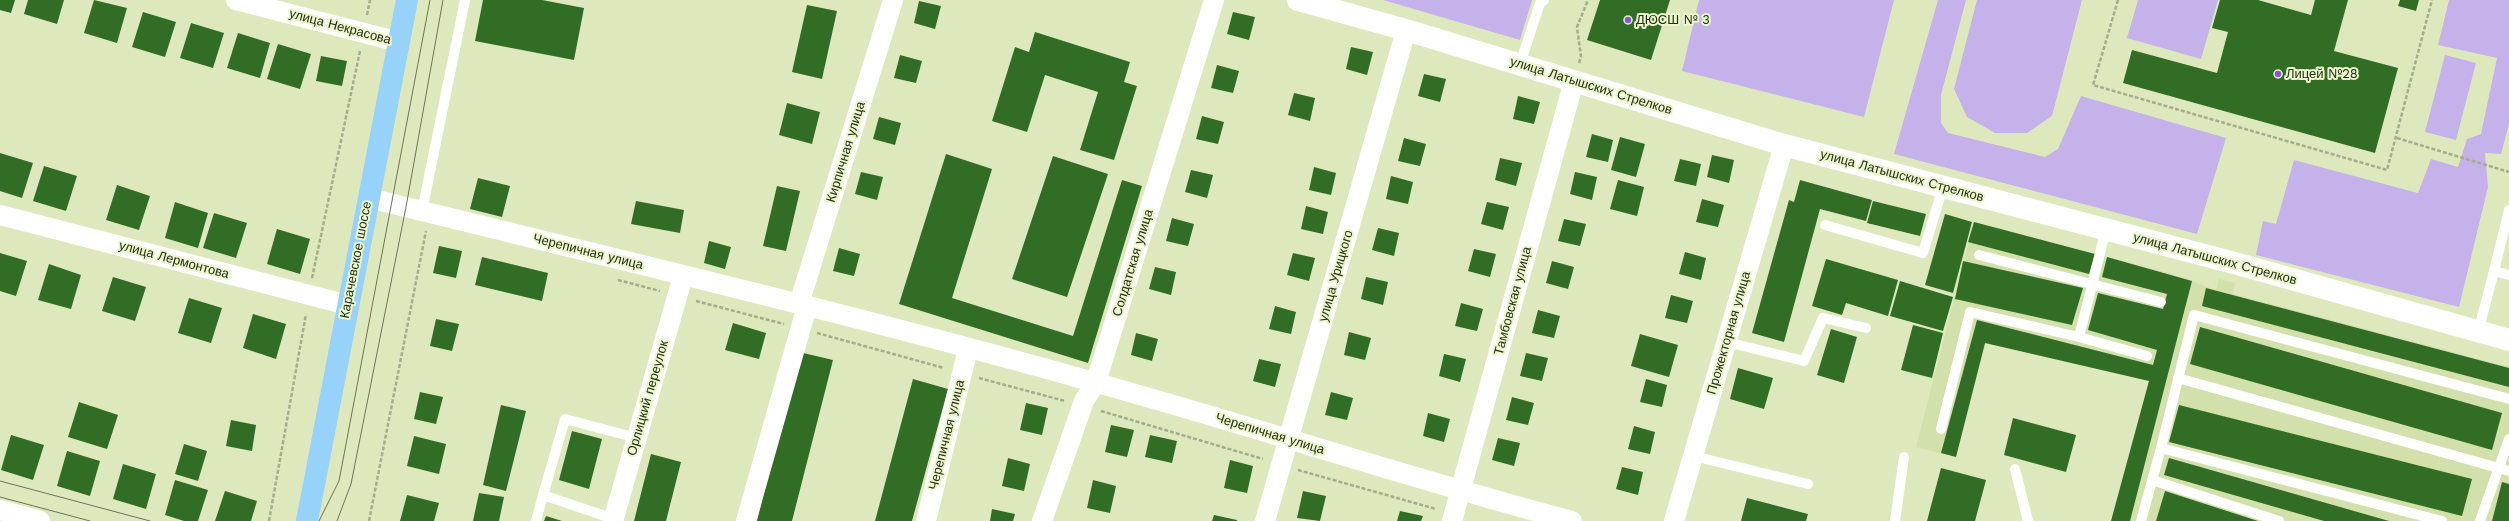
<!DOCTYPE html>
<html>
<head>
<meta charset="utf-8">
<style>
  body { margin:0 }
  canvas { display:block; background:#dde9bd }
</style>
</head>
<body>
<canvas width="2509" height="521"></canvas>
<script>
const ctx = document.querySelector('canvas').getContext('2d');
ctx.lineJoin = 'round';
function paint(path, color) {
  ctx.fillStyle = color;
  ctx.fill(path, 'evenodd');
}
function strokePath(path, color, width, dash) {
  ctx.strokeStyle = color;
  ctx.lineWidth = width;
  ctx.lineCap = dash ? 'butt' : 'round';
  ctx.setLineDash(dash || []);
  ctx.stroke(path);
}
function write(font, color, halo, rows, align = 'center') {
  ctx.font = font + ' "Work Sans",sans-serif';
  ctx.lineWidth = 4;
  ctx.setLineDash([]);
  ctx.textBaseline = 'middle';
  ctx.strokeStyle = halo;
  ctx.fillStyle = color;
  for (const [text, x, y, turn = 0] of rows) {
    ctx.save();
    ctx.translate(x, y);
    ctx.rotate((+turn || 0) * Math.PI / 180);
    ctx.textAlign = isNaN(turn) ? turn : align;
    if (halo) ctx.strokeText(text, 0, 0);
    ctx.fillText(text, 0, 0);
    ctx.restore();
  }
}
const built = new Path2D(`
  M1974,222L2172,274L2216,290L2219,279L2235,283L2233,294L2509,367V521H2111L2149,381L1986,343L1956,457L1916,447Z`);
const green = new Path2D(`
  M1383,0H1532L1520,40Z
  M1699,0H1894L1864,117L1682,71Z
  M1938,0H1966L1941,95V123L1948,133L2045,157L2058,149L2081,96L2226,138L2197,234L1894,154Z
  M1977,0H2082L2052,116L2027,133H1995L1967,117L1954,89Z
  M2138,0H2218L2201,59L2127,38Z
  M2449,0H2509V124L2501,154L2485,153L2488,187L2459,307L2256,255L2263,221L2276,224L2294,160L2418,193L2431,159L2458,167L2467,139L2481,134L2497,58L2438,45Z
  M2445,55L2476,63L2456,140L2425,132Z`);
const building = new Path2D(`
  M0,0H15L11,13L0,10Z
  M28,0H64L57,24L24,14Z
  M94,0L127,8L117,43L84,33Z
  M483,0H542L584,8L574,60L475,41Z
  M1600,0H1670L1651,60L1587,40Z
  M2220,0H2258L2311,15L2315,0H2348L2334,51L2398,68L2375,153L2123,83L2132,50L2217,73L2228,32L2212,28Z
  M2400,0H2419L2416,11L2398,6Z
  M919,1L941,6L935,29L914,23Z
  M807,5L837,11L822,79L792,72Z
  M143,12L176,22L165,57L132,47Z
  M1233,12L1255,17L1249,40L1227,34Z
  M191,23L224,33L213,68L180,58Z
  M1035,32L1130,62L1124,82L1137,86L1114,160L1080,150L1098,92L1045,75L1027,132L992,121L1015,47L1029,52Z
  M238,33L270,43L260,78L227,68Z
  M278,44L311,54L300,89L267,79Z
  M1351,47L1373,52L1367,75L1346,69Z
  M900,55L922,61L916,83L894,78Z
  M321,56L347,61L342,86L316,81Z
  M1217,65L1239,71L1233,93L1211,88Z
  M1424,74L1446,79L1440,102L1418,96Z
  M1294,93L1315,98L1310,121L1288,115Z
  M1518,96L1540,102L1534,124L1513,119Z
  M787,103L820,112L812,144L779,135Z
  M1202,116L1224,122L1218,144L1196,139Z
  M879,117L901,123L895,145L873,139Z
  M1592,134L1613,140L1608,162L1586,157Z
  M1620,137L1645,144L1636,177L1611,170Z
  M1404,138L1426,144L1420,166L1398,161Z
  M0,153L33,163L22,198L0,191Z
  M946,154L992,169L952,298L1073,336L1122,180L1142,186L1088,363L899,304Z
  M1712,155L1734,160L1729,183L1707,177Z
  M1053,156L1108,174L1067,297L1012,279Z
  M1500,158L1522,163L1516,186L1495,180Z
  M1680,159L1701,164L1696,186L1674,181Z
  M44,166L77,176L66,211L33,201Z
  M1314,167L1336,173L1331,195L1309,190Z
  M1191,170L1213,175L1207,198L1185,192Z
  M861,172L883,177L877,200L855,194Z
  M1575,172L1597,177L1592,200L1570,194Z
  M1391,176L1413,182L1408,204L1386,199Z
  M478,178L510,186L502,217L470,209Z
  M1618,180L1644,187L1637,216L1610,209Z
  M1800,180L1872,200L1866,221L1820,209L1784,342L1752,333L1789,200L1794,202Z
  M117,185L150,196L139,230L106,220Z
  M777,186L800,191L786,251L763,246Z
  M1702,199L1724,205L1718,227L1696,222Z
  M636,201L684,210L680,233L631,224Z
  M1873,201L1926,214L1920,236L1867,223Z
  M175,202L208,213L198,248L165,238Z
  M1487,202L1509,207L1503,230L1481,224Z
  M1306,206L1328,212L1323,234L1301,229Z
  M214,213L247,223L236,258L203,248Z
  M1945,214L1972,222L1953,293L1925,285Z
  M1172,218L1194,224L1188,246L1166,241Z
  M1564,219L1586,224L1580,246L1558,241Z
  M1974,222L2095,254L2089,274L1968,242Z
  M1378,228L1399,233L1394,256L1372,250Z
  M277,229L310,239L300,274L267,264Z
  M709,241L731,247L725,269L704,263Z
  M439,246L462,251L456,278L433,273Z
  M839,248L860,254L854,276L833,271Z
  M1474,249L1496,254L1490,277L1468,271Z
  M1685,252L1706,258L1701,280L1679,274Z
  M0,253L27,261L16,296L0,291Z
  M1293,253L1315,258L1309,281L1287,275Z
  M482,257L548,273L542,301L475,285Z
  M2107,257L2192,281L2130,521H2111L2149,381L1985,343L1956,457L1941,453L1977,320L2153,365L2157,350L2088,330L2098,293L2163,309L2167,294L2102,277Z
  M1826,259L1898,280L1888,316L1846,303L1842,315L1812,306Z
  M1552,261L1574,267L1568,289L1546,283Z
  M1963,261L2083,288L2072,325L1955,299Z
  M49,264L81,275L71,309L38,300Z
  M1155,267L1176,272L1171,295L1149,289Z
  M113,277L146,287L135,321L102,311Z
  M1366,277L1388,282L1383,305L1361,299Z
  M1900,281L1953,297L1943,331L1890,316Z
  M2206,288L2509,368V387L2202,306Z
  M1671,295L1693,301L1687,323L1665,318Z
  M189,298L222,308L211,343L178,333Z
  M1461,303L1483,309L1477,331L1455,326Z
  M1275,306L1296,312L1291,334L1269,329Z
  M1538,310L1560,316L1554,338L1532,333Z
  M253,314L286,324L276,359L243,348Z
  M436,319L459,324L452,351L430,346Z
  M733,323L766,333L759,359L725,350Z
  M1913,325L1943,333L1932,378L1901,370Z
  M2200,327L2502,413L2492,450L2190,364Z
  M1831,329L1857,337L1844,383L1817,375Z
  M1349,332L1371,338L1365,360L1344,355Z
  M1136,333L1158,339L1152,361L1131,355Z
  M1640,334L1678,345L1669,377L1631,366Z
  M799,352L833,360L792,521H757Z
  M1526,353L1548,358L1542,381L1520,376Z
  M1444,354L1466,359L1460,382L1439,376Z
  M1259,359L1281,364L1275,387L1253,381Z
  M1738,368L1773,378L1764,409L1730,399Z
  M913,379L948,389L912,521H875Z
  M1646,379L1667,385L1662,407L1640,402Z
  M420,392L443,397L436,424L414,419Z
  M1331,392L1353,398L1347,420L1325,415Z
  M1512,397L1534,403L1528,425L1506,420Z
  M79,402L118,415L107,449L68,437Z
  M1026,403L1048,408L1042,435L1020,430Z
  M501,405L526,411L506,491L483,485Z
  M2179,405L2472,479L2462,516L2169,442Z
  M1428,413L1450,419L1444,442L1423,436Z
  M2013,418L2076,435L2066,472L2004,455Z
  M231,420L256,425L252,451L226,446Z
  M1111,425L1134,430L1127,457L1105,452Z
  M1634,426L1655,432L1650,454L1628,449Z
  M572,431L602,439L589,489L559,480Z
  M11,435L44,445L33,480L1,470Z
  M1150,435L1177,441L1172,463L1145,457Z
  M414,436L446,444L439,474L407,466Z
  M1498,438L1520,443L1514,466L1492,460Z
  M184,444L207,451L198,481L175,474Z
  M67,451L100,461L90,496L57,486Z
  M651,454L681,462L666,521H634Z
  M1008,458L1030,464L1024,491L1002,486Z
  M2169,458L2389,521H2324L2164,475Z
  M1230,460L1253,466L1247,493L1224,488Z
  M123,464L156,474L146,509L113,499Z
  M1622,467L1643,472L1638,495L1616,489Z
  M1941,468L1986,480L1975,521H1927Z
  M175,480L208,490L198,521H184L165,515Z
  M1093,480L1116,486L1110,513L1087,508Z
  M2502,482L2509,484V521H2492Z
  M225,491L257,501L251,521H215Z
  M1303,491L1326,496L1320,521L1297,518Z
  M2165,491L2258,521H2156Z
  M479,493L504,497L499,521H473Z
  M407,495L439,503L434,521H400Z
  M1747,498L1808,514L1806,521H1741Z
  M992,509L1015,514L1013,521H990Z
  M1400,511L1423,516L1421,521H1397Z
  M1214,515L1237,520V521H1212Z
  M546,516L562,521H544Z`);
const path = new Path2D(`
  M2118,0L2093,85L2387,170L2432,0
  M367,15L370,0
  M1579,63L1581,57L1577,27L1588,0
  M2397,138L2509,172
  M312,278L360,51
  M618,280L660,291
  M696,301L784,324
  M817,333L944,368
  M979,378L1065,401
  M1101,411L1263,459
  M1298,470L1436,509
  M269,521L306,314
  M369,521L426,231`);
const service = new Path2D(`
  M1520,64L1540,3L1544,0
  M422,211L465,0
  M1825,225L1923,253L1943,187
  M1979,255L2161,302
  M2494,271L2509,210
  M2478,332L2494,271L2509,275
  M2079,337L2106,229
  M1727,342L1804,361L1823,318L1866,328
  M2178,378L2509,471
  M1941,429L1970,312L2079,337L2147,356
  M1693,456L1808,484
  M2015,469L2028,521
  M2152,480L2279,521
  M543,495L565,419L637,438
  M536,521L543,495L614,519
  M1895,521L1904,457
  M2141,521L2161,448
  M2442,521L2161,448L2194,315L2509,399
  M2480,521L2509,439`);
const minor = new Path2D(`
  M236,0L399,42
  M369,198C612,258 856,315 1097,383C1256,427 1412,479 1572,521
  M0,215L348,305
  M799,304L893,0
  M0,510L40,521
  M613,521L683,276
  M746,521L807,306
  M926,521L968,349
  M1042,521L1084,401L1096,382L1214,0
  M1265,521L1406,30
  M1452,521L1574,81
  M1674,521L1784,145`);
const tertiary = new Path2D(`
  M1298,0L1406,30L1784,145L2238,264L2509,340`);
const trunk = new Path2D(`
  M307,521L407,0`);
const tram = new Path2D(`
  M0,481L150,521
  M0,497L90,521
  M319,521L339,481L430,0
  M337,521L351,484L406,207L443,0`);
const markers = [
  [1628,20,4,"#8855ce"],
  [2278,74,4,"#8855ce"]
];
const poiNames = [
  ["ДЮСШ № 3",1636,20],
  ["Лицей №28",2286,74]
];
const streetNames = [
  ["улица Некрасова",340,27,15],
  ["улица Латышских Стрелков",1591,86,17],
  ["Кирпичная улица",846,152,-73],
  ["улица Латышских Стрелков",1902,176,15],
  ["Черепичная улица",588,252,14],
  ["улица Латышских Стрелков",2215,259,15],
  ["улица Лермонтова",174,260,15],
  ["Карачевское шоссе",356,260,-79],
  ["Солдатская улица",1133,263,-73],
  ["улица Урицкого",1336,276,-74],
  ["Тамбовская улица",1513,301,-75],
  ["Прожекторная улица",1729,333,-74],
  ["Орлицкий переулок",648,398,-74],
  ["Черепичная улица",1270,434,17],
  ["Черепичная улица",947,435,-76]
];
paint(built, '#d2e0ac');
paint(green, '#c5b2ea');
paint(building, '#326d25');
strokePath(path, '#a4ad8a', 2.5, [4, 2]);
strokePath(service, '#fff', 10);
strokePath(minor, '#fff', 20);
strokePath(tertiary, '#fff', 22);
strokePath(trunk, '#96d2fa', 22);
strokePath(tram, '#6c7358', 1);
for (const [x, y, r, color] of markers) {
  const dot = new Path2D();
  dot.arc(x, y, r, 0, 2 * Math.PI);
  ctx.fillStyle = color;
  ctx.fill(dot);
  strokePath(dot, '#eaf7ca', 1.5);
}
write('13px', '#282c1b', '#eaf7ca', poiNames, 'left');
write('13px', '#282c1b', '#eaf7ca', streetNames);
</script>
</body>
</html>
